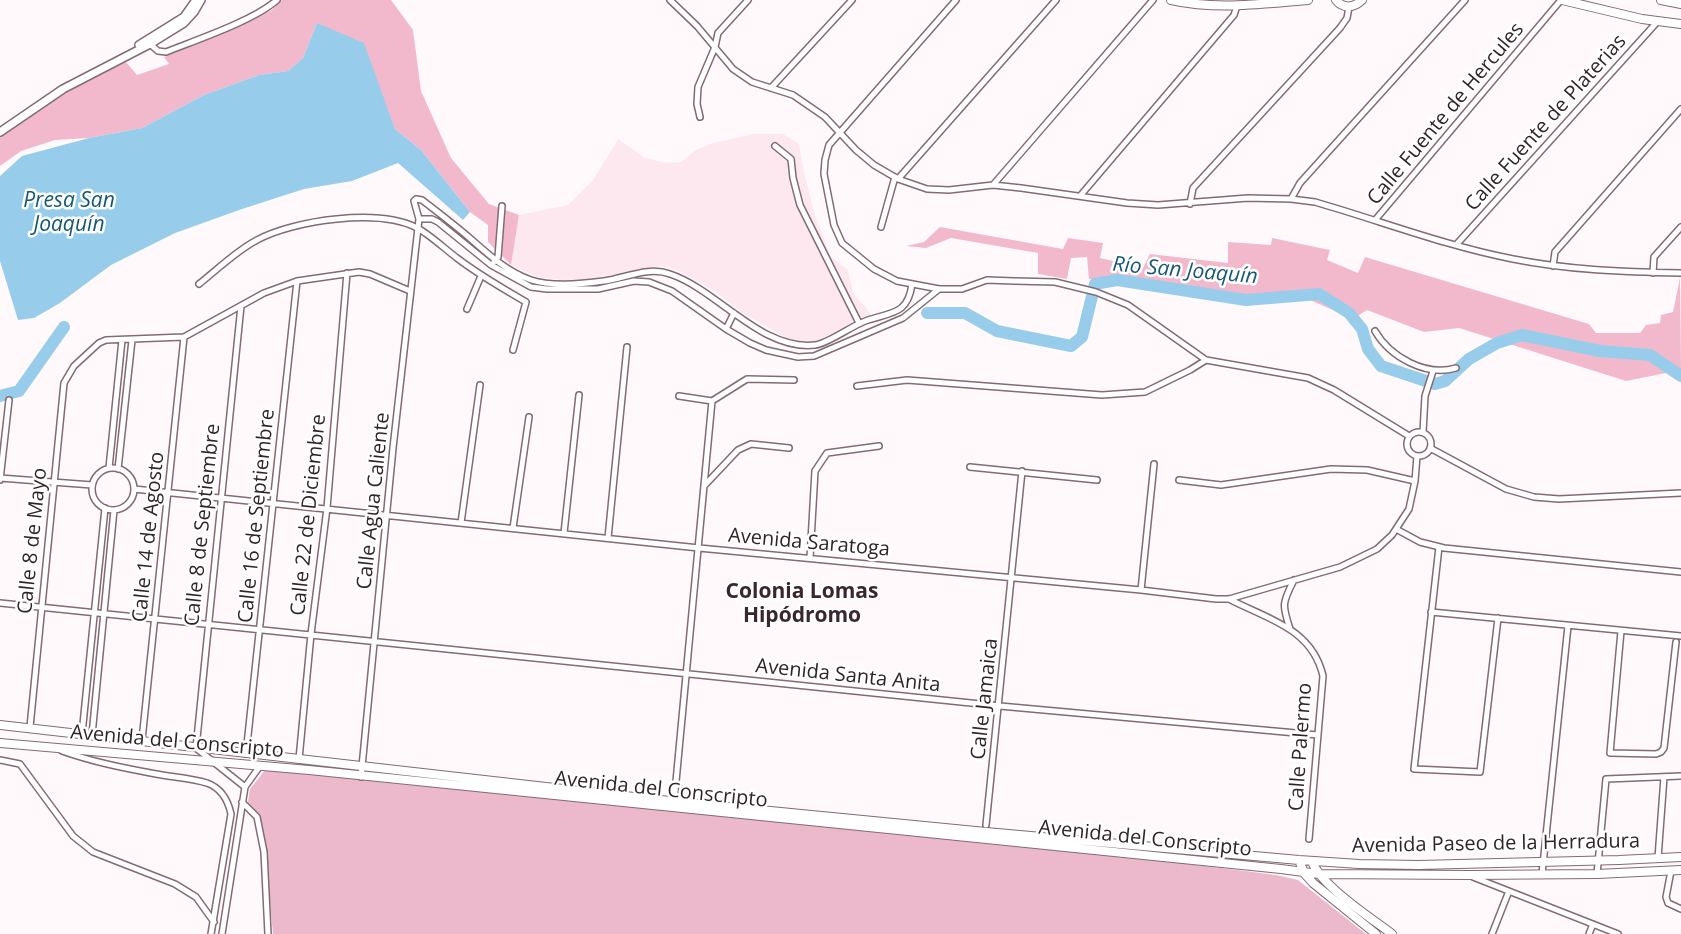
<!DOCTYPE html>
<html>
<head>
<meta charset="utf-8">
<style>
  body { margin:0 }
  canvas { display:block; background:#fff9fb }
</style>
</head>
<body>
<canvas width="1681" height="934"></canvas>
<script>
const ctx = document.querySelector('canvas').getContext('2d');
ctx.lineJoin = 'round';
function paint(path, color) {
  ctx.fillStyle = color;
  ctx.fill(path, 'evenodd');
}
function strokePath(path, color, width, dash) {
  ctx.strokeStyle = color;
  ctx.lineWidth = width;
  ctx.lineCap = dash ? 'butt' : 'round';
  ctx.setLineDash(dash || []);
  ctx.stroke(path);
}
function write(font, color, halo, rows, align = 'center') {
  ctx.font = font + ' "Open Sans",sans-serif';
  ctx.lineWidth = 5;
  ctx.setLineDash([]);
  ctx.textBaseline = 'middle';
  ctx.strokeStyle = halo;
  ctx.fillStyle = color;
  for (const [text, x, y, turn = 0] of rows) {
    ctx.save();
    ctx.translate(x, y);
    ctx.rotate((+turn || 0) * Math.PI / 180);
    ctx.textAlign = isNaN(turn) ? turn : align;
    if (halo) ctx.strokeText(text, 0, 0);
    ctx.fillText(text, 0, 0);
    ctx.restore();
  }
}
const built = new Path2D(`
  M753,134H783L799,144L804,173L815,215L831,257L848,270L853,293L871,314L854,320L850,325L819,342L790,340L743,313L713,290L677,270L662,266L589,279L564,280L537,277L511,265L519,215L568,205L594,179L618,139L645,158L666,163L681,162L696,150L713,143Z`);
const green = new Path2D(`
  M265,770L690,812L1181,863L1276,875L1298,880L1366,934H273L269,891L259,816L248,802L250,789Z`);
const forest = new Path2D(`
  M282,0H391L413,30L421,91L451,158L489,204L519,215L511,265L488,242V225L470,212L421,150L395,129L384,101L317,23L303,58L288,71L259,75L204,95L142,128L89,138L55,140L21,151L0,166V136L65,92L126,62L137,75L169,64L164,57L272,10Z
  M940,227L1063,249L1068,238L1103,243L1100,258L1143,268L1150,254L1228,263V242L1271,245L1272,238L1330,250L1327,260L1358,273L1365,257L1589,324L1596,333H1640L1646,325L1660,323L1661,315L1673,312L1680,278L1681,370L1626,381L1459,328L1424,332L1367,310L1353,319L1301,296L1245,302L1140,282L1089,279L1087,257L1071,258L1067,279L1038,274V253L951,238L926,248L906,246L924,242Z`);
const water = new Path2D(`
  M317,23L364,43L395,129L421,150L470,212L463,220L398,163L352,181L304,189L242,209L175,233L111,265L60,303L34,318L18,320L0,261V176L22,156L89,138L142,128L204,95L259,75L288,71L303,58Z`);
const river = new Path2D(`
  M927,313H965L997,331L1071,346L1082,337L1095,284L1117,280L1246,300L1319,294L1349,313L1362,329L1368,349L1381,366L1435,384L1445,381L1469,359L1497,343L1522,335L1600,351L1650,355L1681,376
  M0,396L19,391L64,327`);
const minor = new Path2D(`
  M670,0L697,26L733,69L752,82L793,95L825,117L856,150L874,165L898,179L927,189L949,190L993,185L1021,188L1127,203L1158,205L1248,198L1291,199L1315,202C1381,221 1446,246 1513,259C1568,270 1625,272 1681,273
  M956,0L829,145L825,160L824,174L834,225L842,243L874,269L897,281L939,289H962L987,280L1014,281L1055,282L1096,292L1128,305L1206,360L1308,378L1334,390L1409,436
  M150,44L158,51L166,52C196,40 253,21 277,0
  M771,88L852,0
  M700,117L697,104L698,87L715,47L718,33L748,0
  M775,146L791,159L793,178L800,205L859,323
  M898,179L1056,0
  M993,185L1153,0
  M1080,196L1234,15L1237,6
  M1291,199L1300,183L1465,0
  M1190,204L1193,188L1340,28L1347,18L1349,7
  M419,219H432L438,222L491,265L531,287L547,289H598L634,281L649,282L672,291L726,329L750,343L766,350L798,357L814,356L903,318L939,289
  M1376,219L1561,0
  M881,227L895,177
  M1456,245L1658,21
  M494,262L498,257L502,206
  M1553,266L1555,252L1681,109
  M1653,273L1654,257L1681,227
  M199,284C218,269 236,251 257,240C294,220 379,208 417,228C428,233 446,250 457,258C479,275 502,288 526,302L513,350
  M241,306L196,748L245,787
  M467,309L481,276
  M726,329L734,313
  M1375,331C1390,357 1426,377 1456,368
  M857,386L907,380L1102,395L1145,392L1190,370L1206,360
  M679,396L712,401
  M712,401L747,379L794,380
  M1407 444a12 12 0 1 1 24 0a12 12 0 1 1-24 0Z
  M1423,432L1425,396L1433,371
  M1430,448L1506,489L1534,497L1559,499L1681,493
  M970,467L1097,480
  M109,468L122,340
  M92 489a21 21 0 1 1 42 0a21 21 0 1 1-42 0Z
  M118,469L132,340
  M0,478L92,485
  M0,480L9,400
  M1179,480L1221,485L1331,469L1367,470L1415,481
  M705,485L738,450L751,444L789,448
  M134,489L699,548L1141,590L1216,599H1229L1340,567L1377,549L1392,535L1409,509L1415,481L1417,456
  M461,523L480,385
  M513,528L529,417
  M1396,529L1420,542L1444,548L1681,572
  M564,533L579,395
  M608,538L627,347
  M1439,547L1414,769L1480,772L1498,618
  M810,558L815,471L827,453L879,446
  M1141,590L1154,464
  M1229,599C1267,619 1312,628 1323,676L1309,839
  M0,603L1000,706L1318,735
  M1431,612L1681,636
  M1290,629C1282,605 1282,603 1294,580
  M1621,631L1610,753L1656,754L1661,752L1664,748L1676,642
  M30,727L64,383L74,366L99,343L106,340L184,337L264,293L297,281L359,272L370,274L410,291
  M82,734L105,508
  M92,735L114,510
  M142,740L184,337
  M62,751C93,762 124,768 156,774C172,777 191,778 207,783C221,788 228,800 231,814L211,934
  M246,754L297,281
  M299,759L311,634L327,508L347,273
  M0,760L20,764L73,836L93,852L175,884L196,897L214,922
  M361,777L393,448L419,219L414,201L416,199L422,200C439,213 456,226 472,240C490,256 508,272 531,280C552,287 582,284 604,281C626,278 648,266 670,274C718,290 761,351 815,345C828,344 852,325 868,320C893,312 908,314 912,284
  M675,792L712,401
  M242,802L257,817L264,852L268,934
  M986,825L1022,471
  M1658,858L1664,777
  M1671,871L1666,897L1668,903L1681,909
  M1542,874L1568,626
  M1597,874L1606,779L1681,776
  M1473,877L1618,934
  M222,934L245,787L260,766
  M1492,934L1509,891
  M1589,934L1593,924`);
const tertiary = new Path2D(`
  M139,45L184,17L196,0
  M0,132L63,89L150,44L184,23L194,12L201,0`);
const secondary = new Path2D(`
  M1171,0C1216,10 1262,4 1308,0
  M1336,0C1343,9 1354,8 1362,0
  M1562,0L1642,19L1681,24
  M1661,0L1681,4
  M0,725L678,802L986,832L1299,860L1359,864L1419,865L1619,860L1681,857
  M0,743L309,770L1281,869L1319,874L1468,875L1597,874L1681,870
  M1299,860L1304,873L1313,883L1376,934
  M1312,861C1319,884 1371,918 1392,934`);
const streetNames = [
  ["Calle Fuente de Hercules",1446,114,-50],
  ["Calle Fuente de Platerias",1546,123,-48],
  ["Calle Agua Caliente",374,501,-84],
  ["Calle 22 de Diciembre",309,515,-84],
  ["Calle 16 de Septiembre",257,516,-84],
  ["Calle 8 de Septiembre",203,525,-84],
  ["Calle 14 de Agosto",149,537,-84],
  ["Calle 8 de Mayo",33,541,-84],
  ["Avenida Saratoga",809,543,5],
  ["Avenida Santa Anita",848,676,6],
  ["Calle Jamaica",985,699,-84],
  ["Avenida del Conscripto",177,742,5],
  ["Calle Palermo",1301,747,-86],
  ["Avenida del Conscripto",661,790,6],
  ["Avenida del Conscripto",1145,839,6],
  ["Avenida Paseo de la Herradura",1496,844,-1]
];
const waterNames = [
  ["Presa San",69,201],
  ["Joaquín",69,225],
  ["Río San Joaquín",1185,271,5]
];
const neighbourhoodNames = [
  ["Colonia Lomas",802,592],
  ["Hipódromo",802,616]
];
paint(built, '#fee8ef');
paint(green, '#ebb9cb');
paint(forest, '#f2b9cd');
paint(water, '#97cdeb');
strokePath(river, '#97cdeb', 12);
strokePath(minor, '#836b73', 8);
strokePath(tertiary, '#836b73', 10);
strokePath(secondary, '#836b73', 10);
strokePath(minor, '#fff', 5);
strokePath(tertiary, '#fff', 7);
strokePath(secondary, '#fff', 8);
write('20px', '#2f2529', '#fff', streetNames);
write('italic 21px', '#155876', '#fff', waterNames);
write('bold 21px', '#3a262d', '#fff', neighbourhoodNames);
</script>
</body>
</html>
